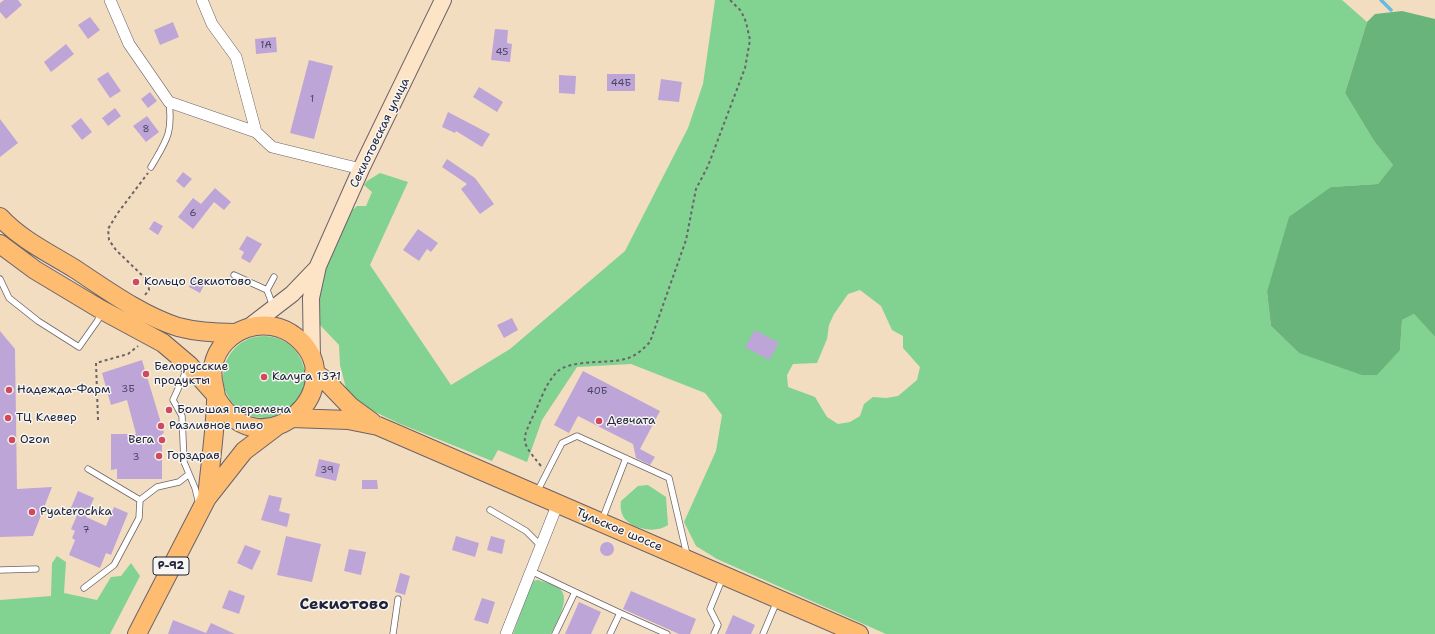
<!DOCTYPE html>
<html>
<head>
<meta charset="utf-8">
<style>
  body { margin:0 }
  canvas { display:block; background:#f2ddc0 }
</style>
</head>
<body>
<canvas width="1435" height="634"></canvas>
<script>
const ctx = document.querySelector('canvas').getContext('2d');
ctx.lineJoin = 'round';
function paint(path, color) {
  ctx.fillStyle = color;
  ctx.fill(path, 'evenodd');
}
function strokePath(path, color, width, dash) {
  ctx.strokeStyle = color;
  ctx.lineWidth = width;
  ctx.lineCap = dash ? 'butt' : 'round';
  ctx.setLineDash(dash || []);
  ctx.stroke(path);
}
function write(font, color, halo, rows, align = 'center') {
  ctx.font = font + ' "Shantell Sans",sans-serif';
  ctx.lineWidth = 3;
  ctx.setLineDash([]);
  ctx.textBaseline = 'middle';
  ctx.strokeStyle = halo;
  ctx.fillStyle = color;
  for (const [text, x, y, turn = 0] of rows) {
    ctx.save();
    ctx.translate(x, y);
    ctx.rotate((+turn || 0) * Math.PI / 180);
    ctx.textAlign = isNaN(turn) ? turn : align;
    if (halo) ctx.strokeText(text, 0, 0);
    ctx.fillText(text, 0, 0);
    ctx.restore();
  }
}
const green = new Path2D(`
  M715,0H1342L1367,22L1345,93L1374,141L1393,165L1378,184L1331,187L1267,292L1271,326L1299,353L1400,350L1402,320L1414,314L1435,337V634H886L717,559L696,546L684,522L716,451L722,415L705,393L631,364L577,367L542,420L527,462L498,450L492,461L398,423L363,406L346,388L340,365L339,345L320,325L317,305L328,251L348,214L357,206H366L372,192L364,185L367,181L380,173L408,182L370,265L451,385L510,349L625,251L688,128L703,84ZM860,290L881,306L892,330L903,336V348L920,367L917,380L898,396L886,398L873,397L864,404L860,416L850,422L838,424L827,417L815,397L788,387L787,375L793,364L817,363L827,339L829,325L834,314L848,294Z
  M223 377a41 41 0 1 1 82 0a41 41 0 1 1-82 0Z
  M648,485L666,497L668,525C657,533 637,530 627,521C621,516 620,508 621,501L638,486Z
  M57,556L66,562L64,593L97,600L111,577L121,576L131,563L140,576L110,634H0V600L51,596L52,563Z
  M538,580C544,582 553,584 559,588C572,598 556,623 551,634H513L532,581Z`);
const forest = new Path2D(`
  M1402,11L1435,19V337L1414,314L1402,320L1400,350L1377,375H1362L1299,353L1271,326L1267,292L1289,217L1331,187L1378,184L1393,165L1374,141L1345,93L1367,22L1375,14Z`);
const stream = new Path2D(`
  M1381,0L1391,10`);
const building = new Path2D(`
  M4,0H18L22,5L6,19L0,12V3Z
  M90,17L100,30L88,39L78,25Z
  M173,22L179,37L160,45L154,30Z
  M495,29L508,30L507,43L512,44L510,62L491,60Z
  M276,37L277,52L256,54L255,39Z
  M66,44L74,54L51,72L44,62Z
  M309,60L333,66L314,139L290,133Z
  M108,72L121,91L110,98L97,79Z
  M607,74H635V91H607Z
  M559,75L576,76L575,94L559,93Z
  M661,79L682,82L679,102L658,100Z
  M479,87L503,102L497,112L473,97Z
  M150,92L157,101L148,108L141,99Z
  M115,108L121,116L108,126L102,118Z
  M448,112L490,134L482,147L456,131L455,133L442,127Z
  M147,116L159,132L146,142L133,126Z
  M81,118L92,132L82,140L71,126Z
  M0,119L18,143L0,157Z
  M447,159L475,178L494,204L480,214L461,189L467,184L442,167Z
  M183,172L192,179L184,188L176,181Z
  M215,188L231,202L224,210L214,202L193,229L178,217L193,198L201,204Z
  M154,221L163,226L158,235L149,229Z
  M418,229L438,243L431,252L427,249L419,261L403,250Z
  M247,236L262,244L250,263L241,258L244,252L239,249Z
  M194,277L205,283L200,293L189,287Z
  M512,318L518,330L504,338L497,325Z
  M755,330L779,343L769,360L745,347Z
  M0,331L15,349L17,489L52,487L33,536L0,537Z
  M142,360L164,433L162,434V479H117V469L111,470V434H136L127,400L111,405L102,373Z
  M583,371L660,411L640,449L655,457L650,465L636,458L633,444L578,416L569,433L554,425Z
  M319,459L340,464L336,481L315,476Z
  M362,480H377L378,489H362Z
  M78,491L94,498L86,517L106,526L114,507L128,513L111,555L106,553L100,568L69,555L75,540L72,538L75,531L71,529L78,513L70,510Z
  M269,495L282,498L279,511L290,514L287,527L261,520Z
  M286,536L321,544L312,582L277,575Z
  M456,536L479,543L475,557L452,550Z
  M491,536L505,540L502,554L487,550Z
  M600 549a7 7 0 1 1 14 0a7 7 0 1 1-14 0Z
  M245,545L261,551L252,570L237,563Z
  M349,549L366,552L361,575L344,571Z
  M400,573L410,576L405,595L395,592Z
  M229,590L245,596L239,614L222,608Z
  M631,591L696,619L690,634H679L623,609Z
  M482,598L495,602L488,624L474,620Z
  M579,602L601,612L591,634H565Z
  M733,615L755,625L751,634H725Z
  M173,620L206,633L211,623L235,634H168Z`);
const path = new Path2D(`
  M145,295L149,290L148,281L116,250L109,240L108,229L117,214L148,173
  M98,420L96,363L128,354L138,346
  M541,466C520,440 521,442 535,412C541,399 546,383 557,372C570,359 608,364 625,359C635,357 643,349 650,342L686,240L696,189L708,166L745,68L750,40L746,22L741,11L730,0`);
const service = new Path2D(`
  M151,167C166,141 173,134 169,102
  M234,275L267,290L273,306
  M0,279L9,298L38,321L79,347L98,320L100,312
  M267,290L274,277
  M188,367L173,400L182,416L184,462L195,488L199,504
  M88,469L140,500L157,487L179,482L189,474
  M537,492L562,443L577,436L669,478L687,555
  M490,510L526,531L541,546
  M602,520L626,458
  M0,570L36,569
  M531,571L575,592L555,634
  M84,588L114,565L139,518L140,500
  M575,592L620,613L610,634
  M620,613L667,634
  M393,634L398,599
  M714,634L718,625L710,609L723,577
  M763,634L777,601`);
const minor = new Path2D(`
  M110,0L129,44L169,102L256,132
  M202,0L212,24L236,57L256,132L272,147L361,169
  M506,634L558,503`);
const secondary = new Path2D(`
  M249,327L292,294L316,269
  M312,360L311,298L318,266L361,169L443,0`);
const primary = new Path2D(`
  M0,217C20,239 49,253 75,269C107,290 141,315 178,327C197,332 216,333 235,333
  M0,244L35,270L100,309L163,343L189,365L214,393
  M314,372L327,382L350,406L372,422
  M292,418L348,420L378,426L859,634
  M207,498C210,466 215,434 216,401C217,389 210,381 213,366C221,328 267,313 296,337C355,386 263,474 217,399
  M137,634L207,498L244,451L277,426`);
const markers = [
  [136,282,4,"#d1495b"],
  [146,374,4,"#d1495b"],
  [264,377,4,"#d1495b"],
  [9,390,4,"#d1495b"],
  [169,410,4,"#d1495b"],
  [8,418,4,"#d1495b"],
  [599,421,4,"#d1495b"],
  [161,426,4,"#d1495b"],
  [12,440,4,"#d1495b"],
  [162,440,4,"#d1495b"],
  [159,456,4,"#d1495b"],
  [32,512,4,"#d1495b"]
];
const numberNames = [
  ["1А",266,45],
  ["45",502,52],
  ["44Б",621,83],
  ["1",312,99],
  ["8",146,129],
  ["6",193,213],
  ["3Б",128,389],
  ["40Б",597,391],
  ["3",136,457],
  ["39",327,470],
  ["7",86,530]
];
const shields = [
  [171,566,36]
];
const shieldNames = [
  ["Р-92",171,566]
];
const streetNames = [
  ["Секиотовская улица",380,133,-64],
  ["Тульское шоссе",619,530,23]
];
const poiNames = [
  ["Кольцо Секиотово",144,282],
  ["Белорусские",154,367],
  ["продукты",154,381],
  ["Калуга 1371",272,377],
  ["Надежда-Фарм",17,390],
  ["Большая перемена",177,410],
  ["ТЦ Клевер",16,418],
  ["Девчата",607,421],
  ["Разливное пиво",169,426],
  ["Ozon",20,440],
  ["Вега",154,440,"right"],
  ["Горздрав",167,456],
  ["Pyaterochka",40,512]
];
const districtNames = [
  ["Секиотово",344,605]
];
paint(green, '#82d291');
paint(forest, '#69b47b');
strokePath(stream, '#65bbe1', 3.5);
paint(building, '#bea5d8');
strokePath(service, '#6b636a', 7);
strokePath(minor, '#6b636a', 12);
strokePath(secondary, '#6b636a', 18);
strokePath(primary, '#6b636a', 20);
strokePath(path, '#6b636a', 2, [3, 3]);
strokePath(service, '#fff', 5.5);
strokePath(minor, '#fff', 11);
strokePath(secondary, '#fee4c6', 16);
strokePath(primary, '#fdbc70', 18);
for (const [x, y, r, color] of markers) {
  const dot = new Path2D();
  dot.arc(x, y, r, 0, 2 * Math.PI);
  ctx.fillStyle = color;
  ctx.fill(dot);
  strokePath(dot, '#f6f6f2', 1.5);
}
write('10px', '#494362', null, numberNames);
for (const [x, y, w] of shields) {
  const box = new Path2D();
  box.roundRect(x - w / 2, y - 9, w, 18, 3);
  ctx.fillStyle = '#f6f6f2';
  ctx.fill(box);
  strokePath(box, '#22223b', 1);
}
write('bold 11px', '#22223b', null, shieldNames);
write('12px', '#22223b', '#f6f6f2', streetNames);
write('12px', '#22223b', '#f6f6f2', poiNames, 'left');
write('bold 16px', '#22223b', '#f6f6f2', districtNames);
</script>
</body>
</html>
